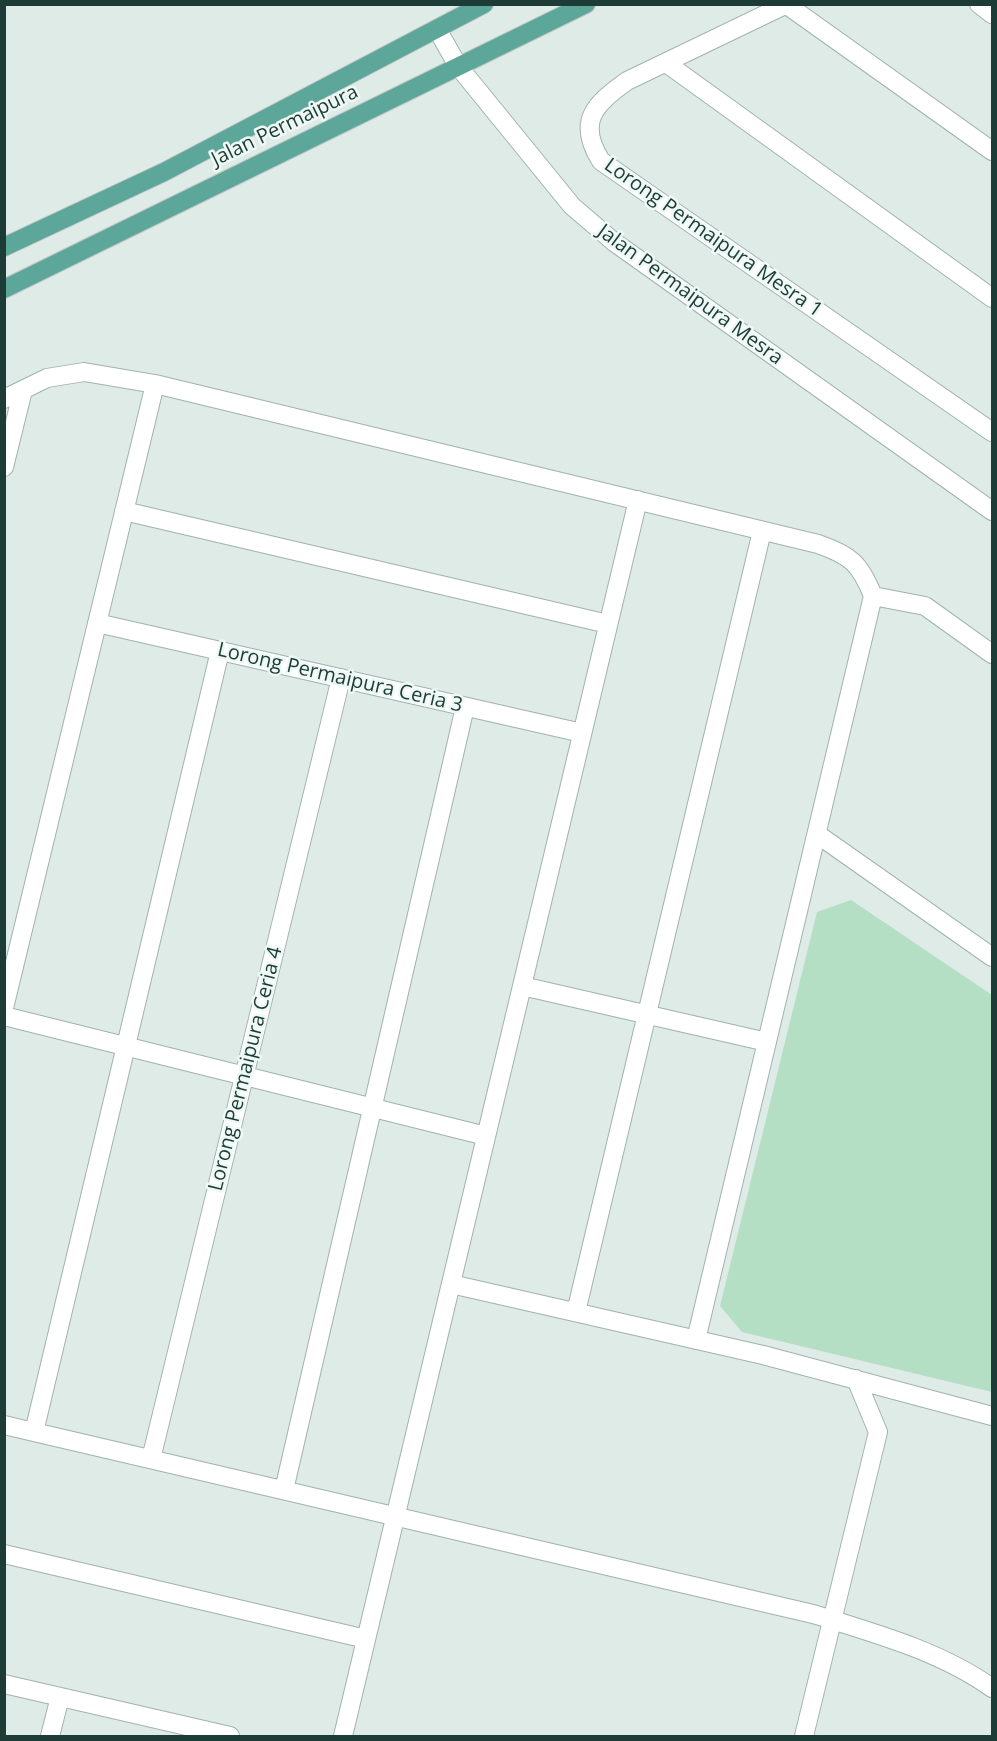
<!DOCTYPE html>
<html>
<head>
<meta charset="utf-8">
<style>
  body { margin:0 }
  #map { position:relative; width:997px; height:1741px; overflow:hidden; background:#deebe6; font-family:"Open Sans",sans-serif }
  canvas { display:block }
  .frame { position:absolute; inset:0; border:6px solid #1e3c37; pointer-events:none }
</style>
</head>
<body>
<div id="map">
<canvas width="997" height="1741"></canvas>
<div class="frame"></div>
</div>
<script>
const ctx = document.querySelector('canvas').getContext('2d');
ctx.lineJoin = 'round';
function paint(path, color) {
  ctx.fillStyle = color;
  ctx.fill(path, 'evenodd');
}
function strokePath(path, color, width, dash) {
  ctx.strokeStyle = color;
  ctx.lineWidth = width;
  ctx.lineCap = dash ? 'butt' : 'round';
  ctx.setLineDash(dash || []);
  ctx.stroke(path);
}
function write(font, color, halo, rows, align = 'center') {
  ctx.font = font + ' "Open Sans",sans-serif';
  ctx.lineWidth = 5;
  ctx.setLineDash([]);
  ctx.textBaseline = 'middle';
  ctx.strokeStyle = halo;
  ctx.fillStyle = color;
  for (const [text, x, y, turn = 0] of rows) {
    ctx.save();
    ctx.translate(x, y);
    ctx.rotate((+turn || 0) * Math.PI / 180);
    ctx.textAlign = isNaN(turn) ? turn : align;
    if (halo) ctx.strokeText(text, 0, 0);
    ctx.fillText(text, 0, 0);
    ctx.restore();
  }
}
const green = new Path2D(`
  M851,900L992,995V1392L742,1332L720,1306L817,912Z`);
const minor = new Path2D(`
  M787,4L627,81C595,104 576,121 601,161L992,432
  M979,4L992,14
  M787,5L992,151
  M437,29L458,66L572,206L614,242L992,511
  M666,63L992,298
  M4,399L47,378L84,372L155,384L818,544C850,555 860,563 873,596L696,1340
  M4,467L23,390
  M124,511L608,624
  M873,596L925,606L992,654
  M97,623L582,733
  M817,834L992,957
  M522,986L767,1042
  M4,1008L155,384
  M4,1016L486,1136
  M451,1284L763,1355L992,1416
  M576,1312L762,531
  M4,1425L813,1614C874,1633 940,1651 992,1688
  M34,1432L220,651
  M151,1459L341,678
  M284,1490L465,707
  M4,1554L366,1639
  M4,1684L230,1736
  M50,1736L60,1697
  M343,1736L638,500
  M804,1736L878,1432L856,1379`);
const major = new Path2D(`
  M4,247L164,172L484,4
  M4,289L586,4`);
const streetNames = [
  ["Jalan Permaipura",285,126,-26],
  ["Lorong Permaipura Mesra 1",713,238,35],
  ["Jalan Permaipura Mesra",690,295,36],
  ["Lorong Permaipura Ceria 3",340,678,13],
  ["Lorong Permaipura Ceria 4",246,1069,-76]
];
paint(green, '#b4dfc4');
strokePath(minor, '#a1b3ae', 20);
strokePath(major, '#c0c8c7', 20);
strokePath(minor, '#fff', 18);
strokePath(major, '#5da69a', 18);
write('20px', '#1e3c37', '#eef8f4', streetNames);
</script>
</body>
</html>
